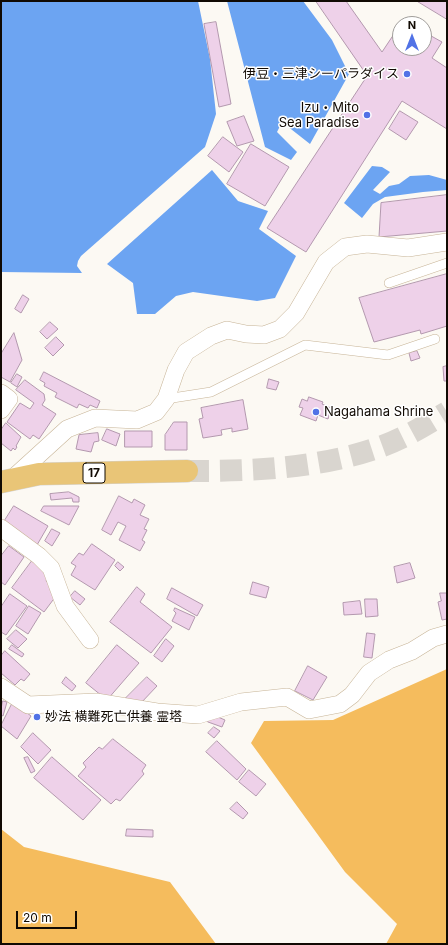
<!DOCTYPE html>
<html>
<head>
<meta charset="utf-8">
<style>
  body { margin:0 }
  #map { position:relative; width:448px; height:945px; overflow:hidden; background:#fcf9f3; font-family:Inter,sans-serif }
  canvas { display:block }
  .frame { position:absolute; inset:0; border:2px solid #110a03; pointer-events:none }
  .north { position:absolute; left:392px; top:16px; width:40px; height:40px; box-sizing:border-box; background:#fff; border:1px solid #a09d9a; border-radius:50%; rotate:0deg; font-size:11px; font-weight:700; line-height:16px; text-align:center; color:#110a03 }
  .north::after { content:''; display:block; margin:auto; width:14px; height:18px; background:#5172e6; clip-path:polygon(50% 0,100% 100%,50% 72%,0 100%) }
  .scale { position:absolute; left:16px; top:911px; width:61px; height:18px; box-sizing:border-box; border:2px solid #110a03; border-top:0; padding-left:5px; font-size:12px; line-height:14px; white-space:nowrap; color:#110a03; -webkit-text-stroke:3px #fff; paint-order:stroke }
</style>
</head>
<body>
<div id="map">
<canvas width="448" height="945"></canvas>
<div class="frame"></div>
<div class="north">N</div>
<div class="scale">20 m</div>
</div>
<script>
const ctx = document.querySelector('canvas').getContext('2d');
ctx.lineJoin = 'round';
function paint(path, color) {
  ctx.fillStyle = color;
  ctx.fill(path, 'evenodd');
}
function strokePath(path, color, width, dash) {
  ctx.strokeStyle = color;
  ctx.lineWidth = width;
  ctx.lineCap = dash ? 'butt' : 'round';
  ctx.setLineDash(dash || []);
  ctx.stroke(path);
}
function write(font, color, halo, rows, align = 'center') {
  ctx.font = font + ' Inter,"Noto Sans JP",sans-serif';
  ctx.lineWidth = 3;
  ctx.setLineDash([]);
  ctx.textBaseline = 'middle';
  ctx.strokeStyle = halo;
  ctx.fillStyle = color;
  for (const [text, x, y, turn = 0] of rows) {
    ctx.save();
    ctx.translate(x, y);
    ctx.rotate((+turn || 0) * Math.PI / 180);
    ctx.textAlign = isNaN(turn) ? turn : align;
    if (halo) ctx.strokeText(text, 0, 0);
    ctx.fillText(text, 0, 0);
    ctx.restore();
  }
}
const forest = new Path2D(`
  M447,669V944H386L397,924L345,872L251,743L264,721L333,720Z
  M1,829L24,847L170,882L216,944H1Z`);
const water = new Path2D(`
  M1,1H198L210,59L216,114L205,147L81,256L78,261L77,266L82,273L1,272Z
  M227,1H303L332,40L349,74L310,144L282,122L277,132L297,152L291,160L265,147Z
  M372,166L382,167L390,172L373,190L380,194L389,186L399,184L410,176L429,175L447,180V190L423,192L385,197L373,204L362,218L344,203Z
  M212,170L238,201L268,211L259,229L296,256L275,298L257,301L193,292L176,296L155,314H137L133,283L107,264Z`);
const building = new Path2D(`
  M316,1H346L382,52L400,25V48H424V32L442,42L432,58L447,68V129L402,101L306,252L267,228L367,76Z
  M417,1H447V19Z
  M216,22L231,104L219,107L204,24Z
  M400,111L418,122L406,140L389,129Z
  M244,116L254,141L237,146L227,122Z
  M223,137L243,152L229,172L208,156Z
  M251,144L289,167L265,206L227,184Z
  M447,195V231L379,237L381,203Z
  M447,274V326L421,334L420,330L374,342L359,298Z
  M23,295L29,299L21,313L15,309Z
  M50,322L58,329L47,339L40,332Z
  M14,333L22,360L10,382L1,377V354Z
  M56,337L64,345L53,356L45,348Z
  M417,351L420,358L411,361L409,353Z
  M447,366V381H444L443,367Z
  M44,372L100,401L97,408L90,405L88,408L79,404L77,408L55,397L57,393L44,386L45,383L40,380Z
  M17,374L22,377L17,387L11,383Z
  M269,379L279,382L276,390L267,388Z
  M25,380L44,394L45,400L42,405L56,414L39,439L33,435L30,439L7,422L20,403L30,409L34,403L16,390Z
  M309,397L323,402L322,404L331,408L328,419L318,415L316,421L300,415L303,408L299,407L302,399L307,401Z
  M243,400L248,429L232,432V428L221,430L222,435L203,438L199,419L203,418L201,408Z
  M174,422H187V450H165V435Z
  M6,423L21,437L16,446L17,447L15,450L13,448L11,451L1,443V430Z
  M107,429L120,434L116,446L102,440Z
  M125,431H152V447H125Z
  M98,433L99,441L94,442L91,452L76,449L79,435Z
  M69,492L79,497V502H73L72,498L51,500L50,494Z
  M119,496L132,503L134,499L145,505L140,515L149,519L144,529L147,530L142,540L145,542L140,551L119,540L126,526L118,522L111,535L102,530Z
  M14,506L48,526L37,545L2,525Z
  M44,506H79L69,525L41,511Z
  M52,529L60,533L52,546L45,541Z
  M92,544L115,560L95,590L71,575L76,566L71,563L79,553L83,555Z
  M9,546L24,557L5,585L1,582V556Z
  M32,561L50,574L46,581L59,592L44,612L12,588Z
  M118,562L124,567L120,571L115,566Z
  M410,563L415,578L397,583L394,567Z
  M253,582L269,587L266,598L250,594Z
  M137,587L145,594L140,602L172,627L151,653L110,622Z
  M172,588L203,605L197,616L167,599Z
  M75,591L85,599L80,605L70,597Z
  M440,593H447V619L442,620L438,602L441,601Z
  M10,594L27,606L6,635L1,632V607Z
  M365,599H377L378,616L366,617Z
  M360,601L362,614L344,615L343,603Z
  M29,606L41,613L28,634L16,626Z
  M175,608L195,617L189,630L172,621L176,613L174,611Z
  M16,630L27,639L18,648L7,639Z
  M367,633L375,634L372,658L364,657Z
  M166,639L174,646L162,662L154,656Z
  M12,645L24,654L22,657L9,649Z
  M117,645L139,663L107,700L86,683Z
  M5,651L30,674L24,681L21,679L15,685L1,673V656Z
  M308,666L327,677L313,700L295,691Z
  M66,677L76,686L72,691L62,683Z
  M147,677L157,686L140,704L126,698Z
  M3,701L7,702L3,716L1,715V709Z
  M13,702L31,716L17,739L1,726Z
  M211,714L225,720L222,727L208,722Z
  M214,727L220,731L214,738L208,733Z
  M33,733L51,750L38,764L21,747Z
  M113,739L146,765L142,771L144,774L120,801L116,799L111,804L78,776L86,767L83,763L99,747L102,749Z
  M217,741L246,769L237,780L206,752Z
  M28,757L35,771L31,773L24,758Z
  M52,757L101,800L83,820L34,778Z
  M249,770L266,784L256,796L239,782Z
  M237,802L248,813L243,819L230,809Z
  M127,829L153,830V837L126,836Z`);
const primaryTunnel = new Path2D(`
  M187,471C252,471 318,469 380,447C403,439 426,425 447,412`);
const service = new Path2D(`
  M389,283L447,263
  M166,399L211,392L305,345L388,355L435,339`);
const minor = new Path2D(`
  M1,393L9,399L1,410
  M11,480L67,429L95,418L137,420L156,412L166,399L176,370L186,352L211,336L227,330L246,334L264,335L280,329L296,313L326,262L345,247L367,244L408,248L447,242
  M1,528L39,556L51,568L65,606L90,640
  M1,687L28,705L96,702L157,712L198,715L241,702L287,697L309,710L340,704L352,695L369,673L389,660L412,651L433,638L447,634`);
const primary = new Path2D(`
  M1,482L39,474L187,471`);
const markers = [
  [407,74,4,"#5172e6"],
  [367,115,4,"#5172e6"],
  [316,412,4,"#5172e6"],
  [37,717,4,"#5172e6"]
];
const shields = [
  [94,473,22]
];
const shieldNames = [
  ["17",94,473]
];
const poiNames = [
  ["伊豆・三津シーパラダイス",399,74],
  ["Izu・Mito",359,108],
  ["Sea Paradise",359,123],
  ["Nagahama Shrine",324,412,"left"],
  ["妙法 横難死亡供養 霊塔",45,717,"left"]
];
paint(forest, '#f5bc5d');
paint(water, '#6ca4f2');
paint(building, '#eed1e9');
strokePath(building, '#b398ae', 1);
strokePath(primaryTunnel, '#d9d5cf', 22, [22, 11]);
strokePath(service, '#c7b497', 10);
strokePath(minor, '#c7b497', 18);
strokePath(primary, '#d4d3d2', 23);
strokePath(service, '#fff', 9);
strokePath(minor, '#fff', 17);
strokePath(primary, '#e9c577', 22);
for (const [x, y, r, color] of markers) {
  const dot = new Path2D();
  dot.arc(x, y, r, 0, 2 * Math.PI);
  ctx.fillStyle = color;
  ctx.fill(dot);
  strokePath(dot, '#fff', 1.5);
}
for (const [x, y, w] of shields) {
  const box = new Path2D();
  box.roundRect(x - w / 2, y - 10, w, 20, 3);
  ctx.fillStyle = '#fff';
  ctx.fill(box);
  strokePath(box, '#110a03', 1);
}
write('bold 12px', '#110a03', null, shieldNames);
write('13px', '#110a03', '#fff', poiNames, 'right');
</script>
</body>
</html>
